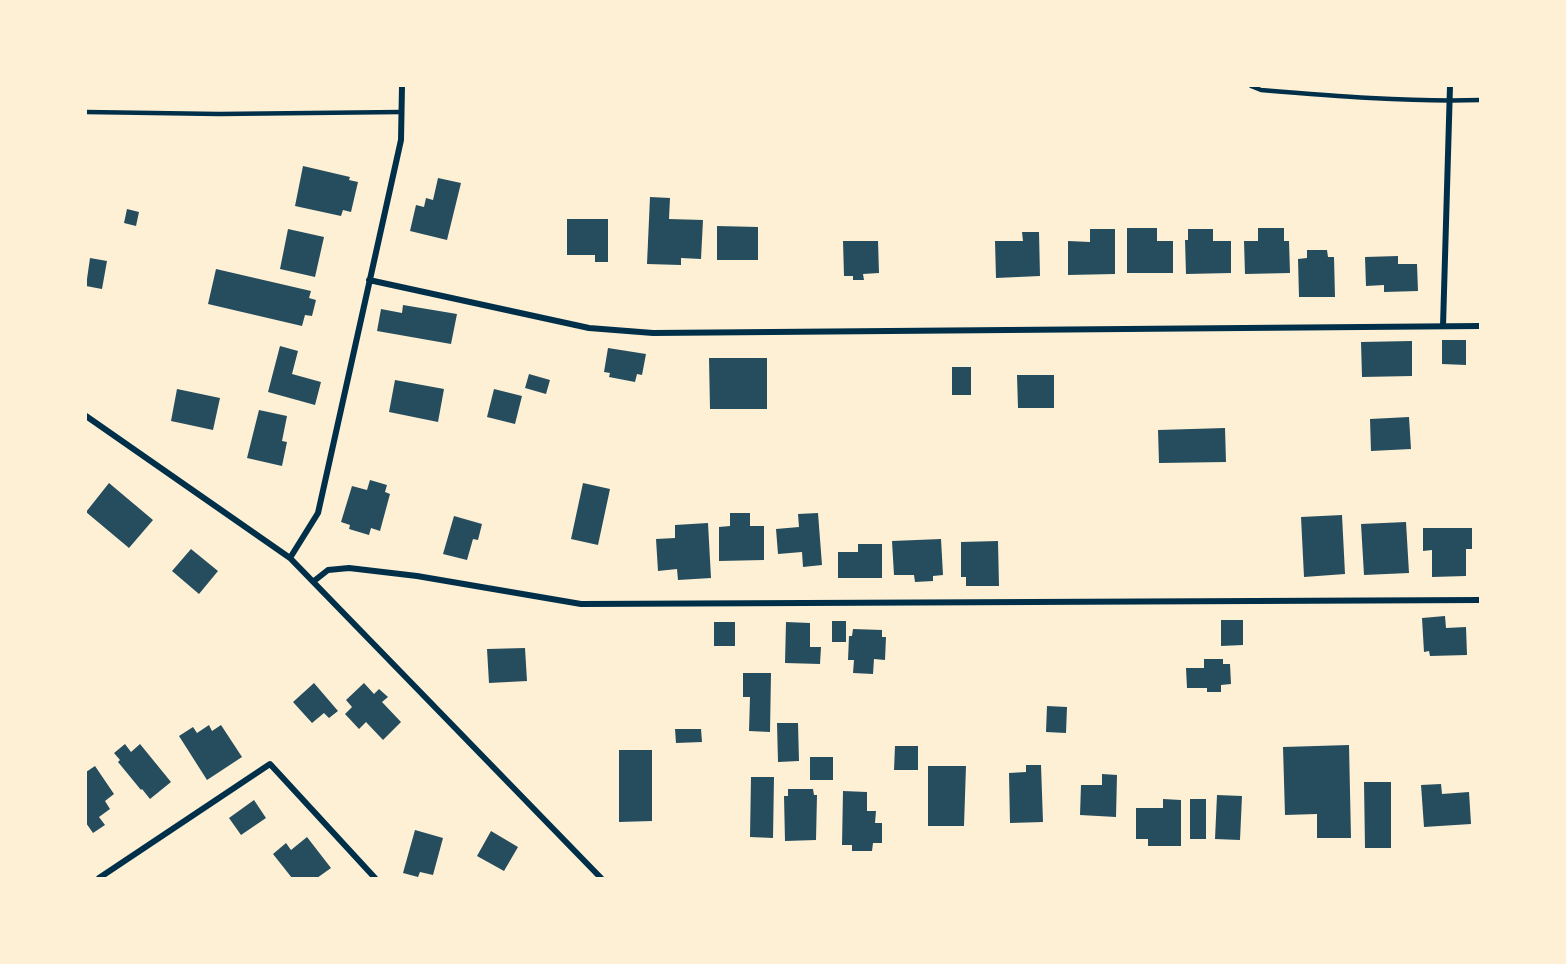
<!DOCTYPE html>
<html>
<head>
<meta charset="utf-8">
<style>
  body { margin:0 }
  #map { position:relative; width:1566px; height:964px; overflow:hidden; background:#fdf0d5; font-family:"IBM Plex Sans",sans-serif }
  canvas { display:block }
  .frame { position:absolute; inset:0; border:87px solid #fdf0d5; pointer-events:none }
</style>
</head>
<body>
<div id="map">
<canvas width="1566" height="964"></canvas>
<div class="frame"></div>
</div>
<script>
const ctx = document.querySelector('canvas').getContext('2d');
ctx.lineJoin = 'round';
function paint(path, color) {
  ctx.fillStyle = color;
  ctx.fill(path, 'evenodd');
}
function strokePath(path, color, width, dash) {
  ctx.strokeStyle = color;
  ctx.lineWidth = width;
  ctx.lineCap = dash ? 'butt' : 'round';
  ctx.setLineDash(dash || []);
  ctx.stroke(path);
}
const building = new Path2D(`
  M303,166L350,177L349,180L358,182L351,212L343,210L341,216L295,206Z
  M438,178L461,183L447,240L410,231L416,205L424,207L426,198L433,200Z
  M650,197L670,198L669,219L703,220L701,259L681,258V265L647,264Z
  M127,209L139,212L136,226L124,223Z
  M567,219H608V262H595V255H567Z
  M717,226L758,227V260H717Z
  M1127,228H1157V241H1173V273H1127Z
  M1258,228H1284V241H1289L1290,273L1245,274L1244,241H1258Z
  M288,229L324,237L315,277L280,269Z
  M1090,229H1115V274L1068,275V241L1090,242Z
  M1188,229H1213V241H1231V273L1186,274L1185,240H1188Z
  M1022,232H1039L1040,276L996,278L995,241H1023Z
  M843,241H878L879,273L863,274L864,280H853V276H844Z
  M1307,250H1327L1328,257H1334L1335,297H1299L1298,259L1307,258Z
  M1398,256V264H1417L1418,291L1384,292V285L1366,286L1365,257Z
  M90,258L107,261L102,289L86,286Z
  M216,269L311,291L309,298L316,300L312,316L305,315L302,326L208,304Z
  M403,305L457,314L451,344L377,331L381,309L402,313Z
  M1442,340H1466V365L1442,364Z
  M1412,341V376L1362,377L1361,342Z
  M280,346L298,351L292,374L321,382L315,405L268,392Z
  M608,348L646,354L642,375L637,374L635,382L609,377L610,373L604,372Z
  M709,358H767V409H710Z
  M952,367H971V395H952Z
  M529,374L550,380L546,394L525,388Z
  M1017,375H1054V408H1018Z
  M395,380L444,389L438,422L389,412Z
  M177,389L220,398L213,430L171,421Z
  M494,389L522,396L515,424L487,417Z
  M259,410L287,416L282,441L287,442L282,466L247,458Z
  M1409,417L1411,449L1371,451L1370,419Z
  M1225,428L1226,462L1159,463L1158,430Z
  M370,480L387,485L385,492L390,494L380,531L371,528L369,535L349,529L350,525L341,522L352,486L367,490Z
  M109,483L153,520L129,548L86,512Z
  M583,483L610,489L598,545L571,539Z
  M730,513H750V526H764V560L719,561V527L730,526Z
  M818,513L822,565L803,567L802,552L778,554L776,529L799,527L798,514Z
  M1342,515L1345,574L1304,577L1301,517Z
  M454,516L482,524L478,540L473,539L467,560L443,554Z
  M1406,522L1409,573L1364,575L1361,524Z
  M708,523L711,578L678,580L677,569L658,571L656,539L675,538V525Z
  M1423,528H1472V549H1466V576L1432,577V550L1423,551Z
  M941,539L943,575L933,576V581L915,582L914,575H894L892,541Z
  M998,541L999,586H966V577H961V542Z
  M858,544H882V578H838V552H858Z
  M191,549L218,571L199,594L172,571Z
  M1445,616L1446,628L1466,627L1467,655L1430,656L1429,651L1424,652L1422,618Z
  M1221,620H1243V645L1221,646Z
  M832,621H846V642H832Z
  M714,622H735V646H714Z
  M786,622L810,623V647H821L820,664L785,663Z
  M853,629L882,630V637H886L885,660L874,659L873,674L853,673L854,660H848L849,636H852Z
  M525,648L527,681L489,683L487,649Z
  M1204,659H1223V664H1230L1231,684L1221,685V692H1207V688H1187L1186,668H1204Z
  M743,673H771L770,732L749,731L750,697H743Z
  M314,683L338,711L329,718L324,713L312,723L293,702Z
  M364,683L374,694L379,689L388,697L382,702L401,722L383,740L366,722L359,729L345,714L352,707L346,700Z
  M1047,706L1067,707L1066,733L1046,732Z
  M777,723H798L799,761L778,762Z
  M209,725L212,731L221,725L242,757L207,780L179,736L193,727L197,733Z
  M675,729H701L702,742L676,743Z
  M125,744L131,752L140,744L171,782L150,799L142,789L141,790L118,762L120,760L114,753Z
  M1349,745L1351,838H1317V814L1285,815L1283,747Z
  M895,746H918V770H894Z
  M619,750H652V821L619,822Z
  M810,757H833V780H810Z
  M1026,765H1041L1043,822L1010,823L1009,773L1026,772Z
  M95,766L114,794L105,801L110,809L99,817L105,825L93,833L86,823V772Z
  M928,766H966L964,826H928Z
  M1102,774L1117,775L1116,817L1080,815L1081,785H1102Z
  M751,777H774L773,838L750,837Z
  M1364,782H1391V848H1365Z
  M1441,784L1442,794L1469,792L1471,824L1424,827L1421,785Z
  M788,789H813L814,795H817L816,840L785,841L784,796H788Z
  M843,791L867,792V811H876L875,823H882V843H873L872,851H852V845H842Z
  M1217,795L1242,796L1240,840L1215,839Z
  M1163,799L1181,800V846H1148V839H1136V808H1163Z
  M1190,799H1206V839H1190Z
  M254,800L266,818L241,835L229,818Z
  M415,830L443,838L433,875L420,872L418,877L403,873Z
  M491,831L518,847L504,871L477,856Z
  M307,837L331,868L317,878H292L273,854L286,843L291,850Z`);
const service = new Path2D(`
  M1251,86L1261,90C1334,96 1407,102 1480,100
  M86,112L219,114L401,112`);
const minor = new Path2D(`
  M369,280L589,328L653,333L1480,326
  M1443,326L1450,86
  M86,416L290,558L601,878
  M290,558L318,513L401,140L402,86
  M314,581L328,570L349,568L417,576L581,604L1480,600
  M99,878L270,764L375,878`);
paint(building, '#264d5e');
strokePath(service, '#003049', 4.5);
strokePath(minor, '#003049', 6);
</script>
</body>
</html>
